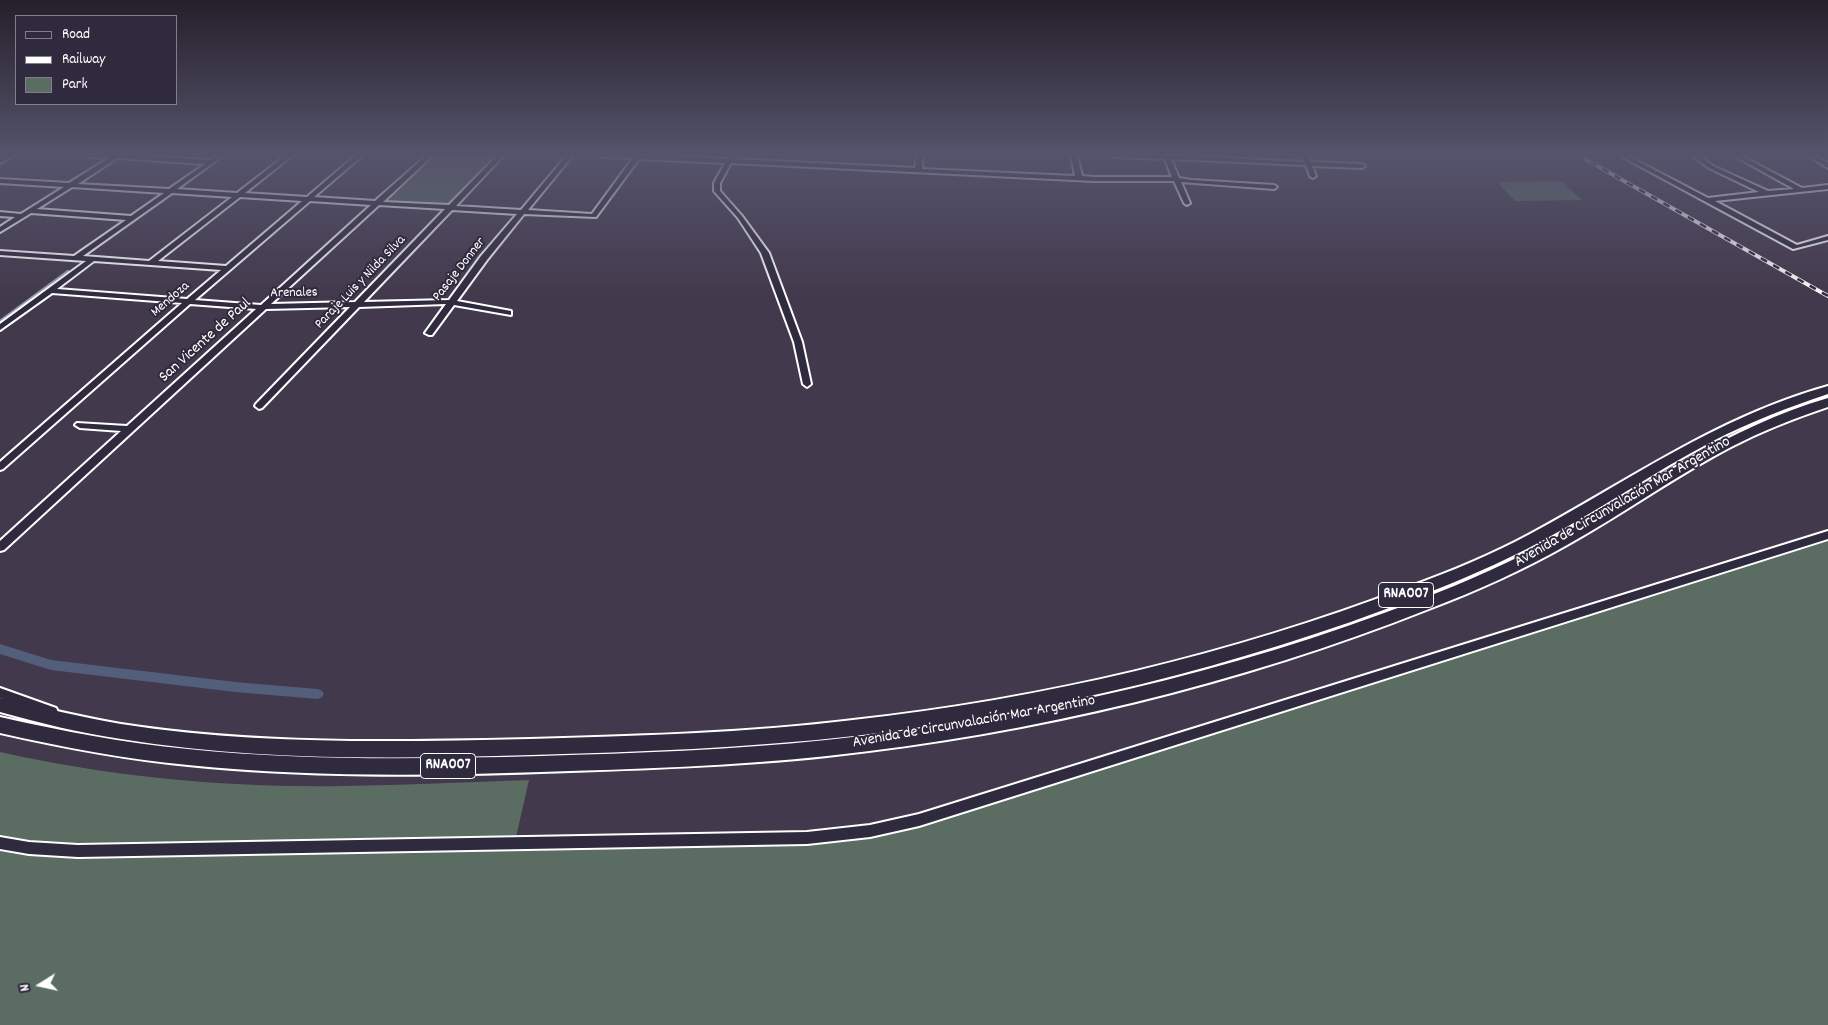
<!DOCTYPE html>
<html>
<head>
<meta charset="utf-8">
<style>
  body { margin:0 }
  #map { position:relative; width:1828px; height:1025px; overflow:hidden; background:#43394c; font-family:Dekko,sans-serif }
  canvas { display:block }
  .legend { position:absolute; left:15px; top:15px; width:162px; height:90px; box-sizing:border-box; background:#2f2a3d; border:1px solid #827f8b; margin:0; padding:6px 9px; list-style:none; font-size:15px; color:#fff }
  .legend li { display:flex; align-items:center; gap:10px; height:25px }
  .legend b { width:25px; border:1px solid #827f8b }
  .north { position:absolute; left:15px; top:960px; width:50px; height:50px; -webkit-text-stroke:4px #2f2a3d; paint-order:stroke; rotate:260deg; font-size:14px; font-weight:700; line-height:20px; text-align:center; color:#fff }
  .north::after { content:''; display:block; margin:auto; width:18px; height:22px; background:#fff; clip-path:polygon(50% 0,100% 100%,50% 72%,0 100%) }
</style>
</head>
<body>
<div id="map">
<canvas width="1828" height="1025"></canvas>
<ul class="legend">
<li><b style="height:6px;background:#2f2a3d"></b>Road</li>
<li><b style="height:6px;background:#fff"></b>Railway</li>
<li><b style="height:14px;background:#5b6c63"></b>Park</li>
</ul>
<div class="north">N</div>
</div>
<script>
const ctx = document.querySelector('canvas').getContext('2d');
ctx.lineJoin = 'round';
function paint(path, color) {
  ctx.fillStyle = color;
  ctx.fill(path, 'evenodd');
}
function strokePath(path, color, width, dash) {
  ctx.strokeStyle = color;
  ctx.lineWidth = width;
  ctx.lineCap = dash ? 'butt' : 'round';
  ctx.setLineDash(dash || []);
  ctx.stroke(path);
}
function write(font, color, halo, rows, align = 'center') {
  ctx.font = font + ' Dekko,sans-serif';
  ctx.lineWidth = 4;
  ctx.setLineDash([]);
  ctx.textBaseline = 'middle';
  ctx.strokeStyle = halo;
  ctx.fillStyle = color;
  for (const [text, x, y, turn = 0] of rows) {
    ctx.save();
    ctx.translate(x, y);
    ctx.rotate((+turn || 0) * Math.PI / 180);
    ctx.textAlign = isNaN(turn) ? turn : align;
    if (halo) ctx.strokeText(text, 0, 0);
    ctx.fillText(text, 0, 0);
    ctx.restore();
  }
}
const green = new Path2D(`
  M434,155H496L450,204L387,201Z
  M1561,181L1582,200L1515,201L1497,182Z
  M1828,538V1025H0V752C111,777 229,788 343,786C405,785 467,782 529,780L514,846L806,841L913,823Z`);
const stream = new Path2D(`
  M0,321L68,271`);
const canal = new Path2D(`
  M0,644L51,660L235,682L318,689L322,691L324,694L322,697L318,699L235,692L51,670L0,654Z`);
const minor = new Path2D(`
  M7,155H14L0,163V158Z
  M87,155H121L210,160L217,155H224L177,189L237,193L286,155H293L245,193L307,197L356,155H363L314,197L375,201L427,155H433L383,202L449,205L498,155H504L456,206L521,210L567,155H573L528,210L592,214L633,158L602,157L599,155H642L727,159L731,156L734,158L733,159L915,168L917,155H923L922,169L1075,176L1071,155H1077L1082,176L1094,177H1172L1165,159L1114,157L1111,155H1169L1304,162L1302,155H1308L1311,162L1362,164L1365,166L1362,168L1312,166L1316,176L1313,178L1310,176L1306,165L1171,159L1179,178L1192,180L1274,185L1277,187L1274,189L1181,182L1190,203L1187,205L1184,203L1174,181H1094L731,163L720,183V191L742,216L769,253L802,342L811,384L807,387L803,384L794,342L761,253L738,218L714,191V183L725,163L639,159L596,217L524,214L487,260L457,301L511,311V315L454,305L432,335H429L425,333L446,304L359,307L262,408L259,409L255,406L256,404L350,307L266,309L4,550L0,551V541L121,431L80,428L75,425L77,423L127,426L256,309L190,304L3,469L0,470V462L182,303L52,293L0,330V324L86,261L0,255V251L74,256L126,220L31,213L0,232V227L15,217L0,216V212L21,214L64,187L0,183V179L69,183L109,158L90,157ZM117,158L205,164L169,189L78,184ZM72,187L164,193L131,216L37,209ZM172,193L232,197L149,261L83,256ZM240,197L302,201L226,266L158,261ZM310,201L371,205L261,305L195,300ZM379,205L445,209L355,302L271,304ZM452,210L517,214L481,256L449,300L364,302ZM94,261L221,270L187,299L57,289Z
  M1619,155H1626L1708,198L1759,192L1709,168L1691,155H1698L1713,166L1768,191L1794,189L1733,155H1740L1802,188L1828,185V189L1715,201L1797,245L1828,236V240L1793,249Z
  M1807,155H1814L1828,163V168Z
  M1828,531V539L919,826L870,837L807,844L78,857L29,854L0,849V837L29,842L78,845L807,832L870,825L919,814Z
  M0,688L56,708L58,712L56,716L52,717L0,698Z`);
const highway = new Path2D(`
  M1828,386V394C1789,407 1750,422 1713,441C1654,472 1599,510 1540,542C1501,563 1460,580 1418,597C1238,667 1047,713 854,736C747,748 639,752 531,755C394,759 256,761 121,739C80,733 40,723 0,712V698C40,707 80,717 121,724C256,745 394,742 530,739C638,736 746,733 853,720C1042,699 1230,655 1408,587C1450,572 1491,555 1530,534C1632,479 1715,418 1828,386Z
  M1828,398V407C1795,418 1762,431 1731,447C1675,476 1623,514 1567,545C1523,570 1476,591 1429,609C1237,685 1032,734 827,756C732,766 637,769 541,772C424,776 305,777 188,765C124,759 62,747 0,733V717C62,731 124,743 188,749C305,761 423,759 541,756C636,753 731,750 826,740C1028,719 1230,673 1419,600C1466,582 1513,561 1557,537C1647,487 1728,427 1828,398Z`);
const rail = new Path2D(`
  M1578,155L1828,296`);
const farStreetnames = [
  ["Pasaje Donner",460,270,-52],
  ["Paraje Luis y Nilda Silva",361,283,-46],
  ["Arenales",294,294,-1],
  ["Mendoza",171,300,-41]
];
const shields = [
  [1406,595,55],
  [448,766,55]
];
const shieldNames = [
  ["RNA007",1406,595],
  ["RNA007",448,766]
];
const streetNames = [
  ["San Vicente de Paul",206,341,-42],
  ["Avenida de Circunvalación Mar Argentino",1623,503,-30],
  ["Avenida de Circunvalación Mar Argentino",974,723,-10]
];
paint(green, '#5b6c63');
strokePath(stream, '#979eaf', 2.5);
paint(canal, '#525e7a');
strokePath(minor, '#fff', 4);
strokePath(highway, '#fff', 4);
paint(minor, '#2f2a3d');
paint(highway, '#2f2a3d');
strokePath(rail, '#fff', 4);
strokePath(rail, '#2f2a3d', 2.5, [7]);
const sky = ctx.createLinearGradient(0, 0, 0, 298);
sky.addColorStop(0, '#251f2a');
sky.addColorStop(0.52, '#55546c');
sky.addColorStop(1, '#55546c00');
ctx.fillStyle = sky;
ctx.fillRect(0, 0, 1828, 298);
write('14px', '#fff', '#2f2a3d', farStreetnames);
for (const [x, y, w] of shields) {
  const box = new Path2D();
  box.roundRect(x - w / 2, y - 12.5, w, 25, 4);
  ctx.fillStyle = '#2f2a3d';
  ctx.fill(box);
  strokePath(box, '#fff', 1);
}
write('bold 15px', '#fff', null, shieldNames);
write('16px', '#fff', '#2f2a3d', streetNames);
</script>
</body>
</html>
